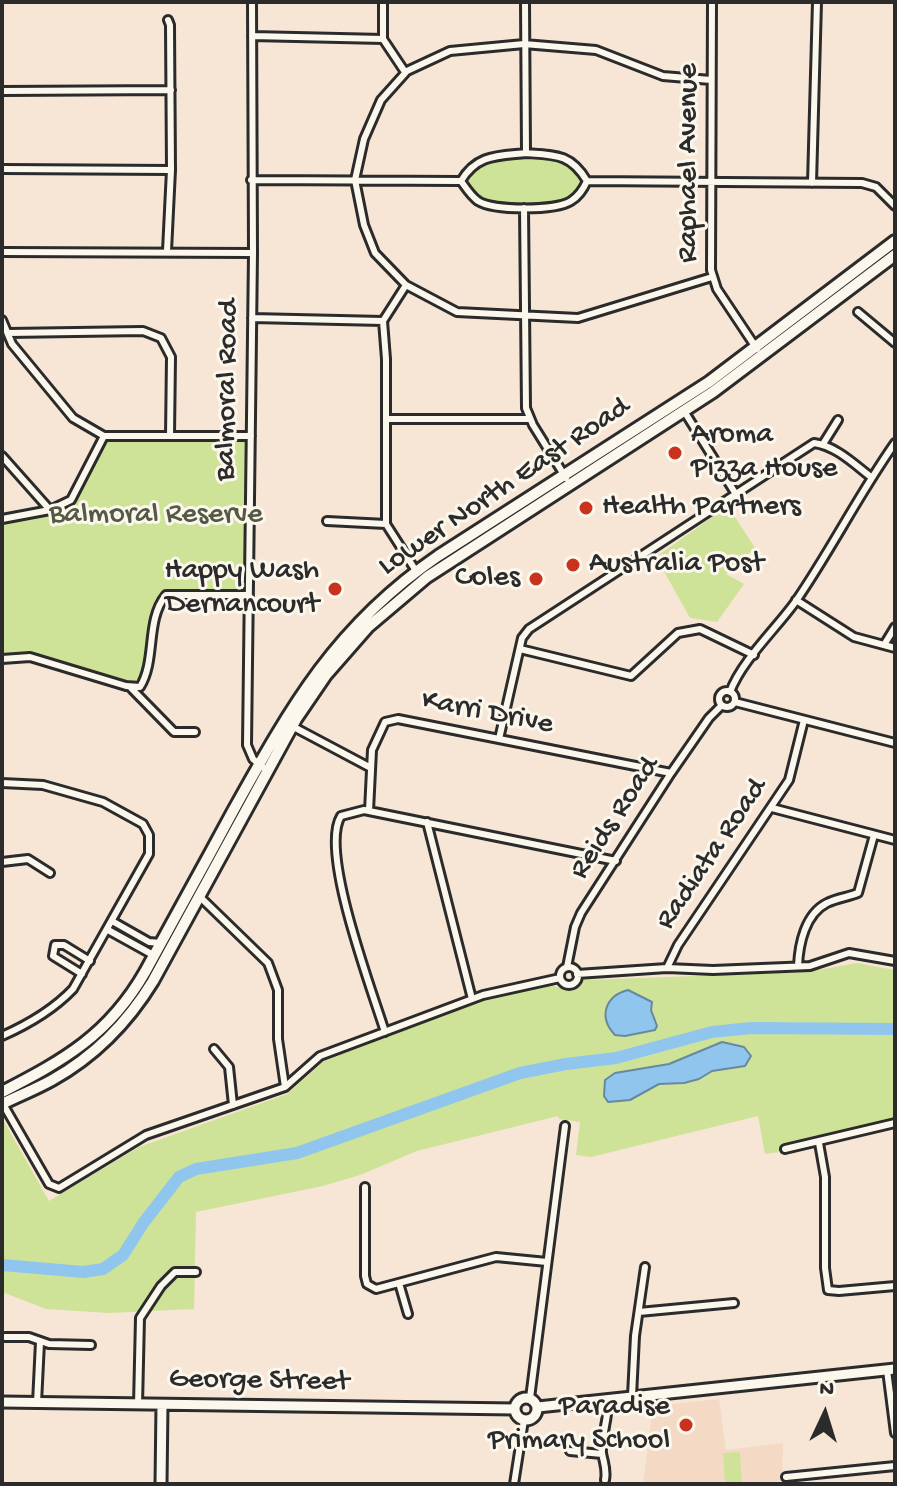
<!DOCTYPE html>
<html>
<head>
<meta charset="utf-8">
<style>
  body { margin:0 }
  #map { position:relative; width:897px; height:1486px; overflow:hidden; background:#f7e6d5; font-family:"Gochi Hand",sans-serif }
  canvas { display:block }
  .frame { position:absolute; inset:0; border:4px solid #2b2b2b; pointer-events:none }
  .north { position:absolute; left:785px; top:1374px; width:80px; height:80px; -webkit-text-stroke:6px #fbf7ec; paint-order:stroke; rotate:4deg; font-size:22px; font-weight:700; line-height:32px; text-align:center; color:#2b2b2b }
  .north::after { content:''; display:block; margin:auto; width:28px; height:36px; background:#2b2b2b; clip-path:polygon(50% 0,100% 100%,50% 72%,0 100%) }
</style>
</head>
<body>
<div id="map">
<canvas width="897" height="1486"></canvas>
<div class="frame"></div>
<div class="north">N</div>
</div>
<script>
const ctx = document.querySelector('canvas').getContext('2d');
ctx.lineJoin = 'round';
function paint(path, color) {
  ctx.fillStyle = color;
  ctx.fill(path, 'evenodd');
}
function strokePath(path, color, width, dash) {
  ctx.strokeStyle = color;
  ctx.lineWidth = width;
  ctx.lineCap = dash ? 'butt' : 'round';
  ctx.setLineDash(dash || []);
  ctx.stroke(path);
}
function write(font, color, halo, rows, align = 'center') {
  ctx.font = font + ' "Gochi Hand",sans-serif';
  ctx.lineWidth = 6;
  ctx.setLineDash([]);
  ctx.textBaseline = 'middle';
  ctx.strokeStyle = halo;
  ctx.fillStyle = color;
  for (const [text, x, y, turn = 0] of rows) {
    ctx.save();
    ctx.translate(x, y);
    ctx.rotate((+turn || 0) * Math.PI / 180);
    ctx.textAlign = isNaN(turn) ? turn : align;
    if (halo) ctx.strokeText(text, 0, 0);
    ctx.fillText(text, 0, 0);
    ctx.restore();
  }
}
const built = new Path2D(`
  M719,1399L726,1450L783,1443L782,1484H643L653,1406Z`);
const green = new Path2D(`
  M526,153L569,160L587,181L570,202L524,208L480,202L461,181L480,161Z
  M104,436H251L249,595H166C145,621 157,659 140,687L30,657L2,659V519L50,510L71,500Z
  M728,506L755,548L726,574L744,584L717,622L690,618L656,557Z
  M857,963L895,970V1119L784,1145L780,1152L765,1154L758,1116L591,1157L576,1155L580,1122L559,1119L558,1116L417,1151L360,1175L323,1186L196,1212L194,1309L109,1313L46,1309L2,1292V1118L49,1201L139,1147L287,1094L324,1061L486,999L552,985C570,993 569,988 584,980L807,972Z
  M740,1452L742,1484H725L723,1453Z`);
const water = new Path2D(`
  M628,990L652,1002L651,1010L657,1026L655,1030L625,1036L615,1035C598,1017 605,996 628,990Z
  M722,1042L744,1047L751,1056L745,1066L712,1071L699,1079L684,1083L659,1084L630,1100L608,1102L604,1096L605,1080L615,1073L669,1064Z`);
const river = new Path2D(`
  M2,1265L83,1272L103,1269L123,1255L144,1222L179,1177L196,1169L297,1153L520,1073L566,1064L616,1058L712,1032L751,1028L895,1029`);
const street = new Path2D(`
  M252,2L253,253L247,745L253,759L267,771
  M383,2V39L405,72
  M525,2L526,153
  M712,2L711,270L717,289L757,349
  M252,36L383,39
  M711,80L663,76L596,50L524,44L450,51L407,71L381,100L364,139L355,180L364,225L375,253L406,285L457,312L578,318L712,277
  M2,91L171,90
  M526,153C556,155 571,154 587,181C583,190 579,196 571,201C555,211 494,211 478,201C471,196 466,188 461,181C477,154 498,156 526,153Z
  M2,169L171,170
  M251,180L461,181
  M587,181L862,183L876,187L895,206
  M812,183L817,2
  M524,208L526,408L533,425L566,478
  M167,251L171,170L170,25L168,20
  M2,252L253,253
  M858,312L895,343
  M252,318L383,321L406,285
  M2,320L12,344L73,418L104,436H251
  M383,321L386,359V524L416,571
  M8,333L143,331L161,338L171,357L170,436
  M684,411L737,496
  M386,419H530
  M823,444L838,420
  M2,456L50,510
  M2,519L50,510L71,500L104,436
  M327,521L386,524
  M796,600L854,637L895,648
  M884,645L895,627
  M520,649L631,676L678,633L700,629L754,655
  M2,659L30,657L126,686L140,687C157,659 145,621 166,595H249
  M130,687L174,732H195
  M719 699a8 8 0 1 1 16 0a8 8 0 1 1-16 0Z
  M730,692C742,660 776,629 796,601C831,550 859,494 895,443
  M735,702L895,743
  M290,725L371,768
  M499,739L522,638L529,629L814,443C836,446 854,464 871,477
  M2,783L43,785L103,802L143,824L149,835V854L73,989C53,1010 29,1024 2,1036
  M772,808L895,840
  M369,811L372,750L385,722L398,719L671,773
  M427,822L472,999
  M2,862L28,859L50,873
  M198,895L268,963L278,990V1039L285,1087
  M112,921L149,942L161,943
  M108,930L155,956
  M798,966C799,944 805,914 827,903C837,898 848,897 858,893L874,835
  M567,967L575,927L581,913L671,773L709,718L722,705
  M560 976a9 9 0 1 1 18 0a9 9 0 1 1-18 0Z
  M667,968L678,945L789,780L804,720
  M82,974L53,956L55,945H64L90,961
  M577,974L667,968L713,970L810,966L849,953L895,961
  M385,1032C372,990 319,851 341,816L364,810L616,861
  M214,1049L229,1067L233,1105
  M3,1104L49,1184L59,1188L146,1135L285,1087L320,1056L483,995L560,978
  M819,1143L825,1177V1268L828,1290L839,1291L895,1286
  M785,1149L895,1123
  M365,1187V1276L367,1284L376,1289L496,1257L547,1262
  M399,1283L408,1314
  M639,1312L734,1303
  M5,1337H29L49,1344L91,1345
  M887,1370L895,1433
  M632,1396L635,1336L645,1267
  M530,1398L565,1126
  M37,1403L40,1342
  M138,1405L140,1318L161,1286L175,1272H196
  M570,1451L602,1454
  M786,1477L895,1466
  M605,1480C607,1469 604,1464 602,1453C601,1436 609,1417 608,1399
  M514,1484L524,1420`);
const secondary = new Path2D(`
  M515 1409a11 11 0 1 1 22 0a11 11 0 1 1-22 0Z
  M2,1402L515,1409
  M538,1407L895,1369
  M161,1484L162,1405`);
const primary = new Path2D(`
  M2,1092C64,1060 109,1035 145,972C174,919 204,865 233,811C292,705 336,626 438,556L709,382L895,241
  M2,1104C18,1096 36,1089 52,1080C95,1056 128,1022 153,981L296,719L326,675L368,627L427,577L713,392L895,255`);
const markers = [
  [675,453,8,"#c8321e"],
  [586,508,8,"#c8321e"],
  [573,565,8,"#c8321e"],
  [536,579,8,"#c8321e"],
  [335,589,8,"#c8321e"],
  [686,1425,8,"#c8321e"]
];
const streetNames = [
  ["Raphael Avenue",690,163,-90],
  ["Balmoral Road",229,390,-89],
  ["Lower North East Road",505,488,-34],
  ["Karri Drive",487,714,11],
  ["Reids Road",616,819,-57],
  ["Radiata Road",713,855,-56],
  ["George Street",259,1382,1]
];
const poiNames = [
  ["Aroma",691,436],
  ["Pizza House",691,470],
  ["Health Partners",602,508],
  ["Australia Post",589,565],
  ["Happy Wash",319,572,"right"],
  ["Dernancourt",319,606,"right"],
  ["Coles",520,579,"right"],
  ["Paradise",670,1408,"right"],
  ["Primary School",670,1442,"right"]
];
const parkNames = [
  ["Balmoral Reserve",156,516]
];
paint(built, '#f4dac5');
paint(green, '#cee397');
paint(water, '#90c6ee');
strokePath(water, '#6888a0', 2);
strokePath(river, '#90c6ee', 12);
strokePath(street, '#2b2b2b', 12);
strokePath(secondary, '#2b2b2b', 15);
strokePath(primary, '#2b2b2b', 16);
strokePath(street, '#fbf7ec', 6);
strokePath(secondary, '#fbf7ec', 9);
strokePath(primary, '#fbf7ec', 10);
for (const [x, y, r, color] of markers) {
  const dot = new Path2D();
  dot.arc(x, y, r, 0, 2 * Math.PI);
  ctx.fillStyle = color;
  ctx.fill(dot);
  strokePath(dot, '#fbf7ec', 3);
}
write('30px', '#2b2b2b', '#fbf7ec', streetNames);
write('30px', '#2b2b2b', '#fbf7ec', poiNames, 'left');
write('30px', '#545946', '#fbf7ec', parkNames);
</script>
</body>
</html>
